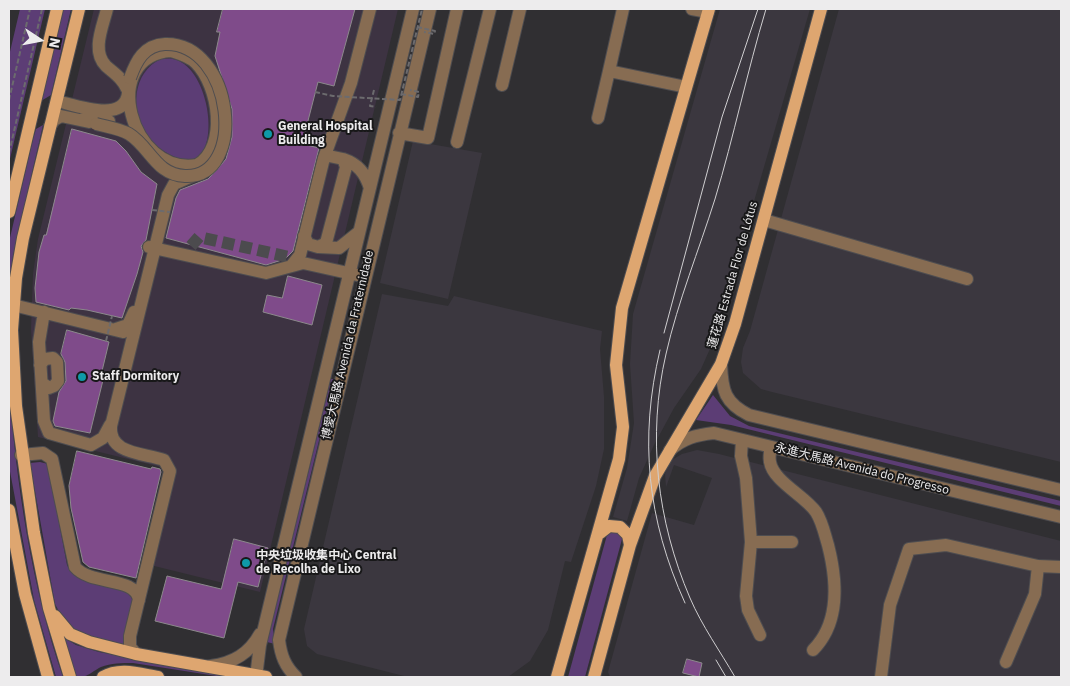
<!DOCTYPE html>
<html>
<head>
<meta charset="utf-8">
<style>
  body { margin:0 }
  #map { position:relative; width:1070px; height:686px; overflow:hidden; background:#302f32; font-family:"IBM Plex Sans",sans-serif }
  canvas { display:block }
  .frame { position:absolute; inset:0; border:10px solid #edeced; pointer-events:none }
  .north { position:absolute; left:15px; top:15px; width:50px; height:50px; -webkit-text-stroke:4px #181819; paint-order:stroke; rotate:101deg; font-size:14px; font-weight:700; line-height:20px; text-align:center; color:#edeced }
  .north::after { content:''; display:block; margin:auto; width:18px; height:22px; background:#edeced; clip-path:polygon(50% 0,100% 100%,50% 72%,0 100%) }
</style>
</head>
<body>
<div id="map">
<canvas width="1070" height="686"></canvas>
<div class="frame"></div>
<div class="north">N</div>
</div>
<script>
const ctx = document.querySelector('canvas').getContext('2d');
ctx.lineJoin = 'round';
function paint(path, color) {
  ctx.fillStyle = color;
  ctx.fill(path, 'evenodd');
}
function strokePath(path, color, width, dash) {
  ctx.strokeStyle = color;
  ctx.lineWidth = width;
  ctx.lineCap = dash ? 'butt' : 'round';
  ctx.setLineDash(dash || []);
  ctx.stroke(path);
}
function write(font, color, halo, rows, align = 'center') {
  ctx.font = font + ' "IBM Plex Sans","Noto Sans SC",sans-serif';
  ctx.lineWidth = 4;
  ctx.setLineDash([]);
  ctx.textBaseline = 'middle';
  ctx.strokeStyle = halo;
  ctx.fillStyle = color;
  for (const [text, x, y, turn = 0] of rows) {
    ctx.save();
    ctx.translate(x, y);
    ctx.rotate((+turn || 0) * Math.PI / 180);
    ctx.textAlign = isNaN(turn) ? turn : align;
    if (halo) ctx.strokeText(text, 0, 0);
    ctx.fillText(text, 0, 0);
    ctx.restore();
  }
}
const built = new Path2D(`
  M720,9H810L713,342L701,369L674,408L654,445L639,478L627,521L613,517L627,468L634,423L630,364L633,314Z
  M839,9H1061V462L772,392L761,389L743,373L741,362L743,348L750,331Z
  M413,141L482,153L448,299L380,283Z
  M382,294L448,306L454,296L602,331L600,349L604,397V449L596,486L571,562L565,561L548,630L530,661L508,677H408L317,654L307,646L304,629Z
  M697,450L719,454L1061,541V677H610L608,672L652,513L694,525L712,478L674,465L666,487L665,474L670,461L682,454Z`);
const medical = new Path2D(`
  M94,9H398L260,592L142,563L165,468L38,437L31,329L33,274L38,239Z`);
const green = new Path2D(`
  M20,9H45L9,163V56Z
  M63,9H71L51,95L41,101Z
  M161,59C165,59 169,58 173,59C204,65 218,130 202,153C197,159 191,160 185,162C171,155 156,149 147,136C130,112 132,72 161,59Z
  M43,125L13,256L9,292V242L33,139L36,129Z
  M331,379H334L273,629L275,644L267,642Z
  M9,389C17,486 31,585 63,677H56L34,600L9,466Z
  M713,395L730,416L749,426L1061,501V506L731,425L696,420Z
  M40,462L48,464L67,565C80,594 126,577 133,601L123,647C90,638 71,637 55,604L30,463Z
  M613,531L622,535V539L585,677H568L607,535Z
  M63,637L76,645L99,652L223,674V677L133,663C122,663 111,663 101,667C89,673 90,677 75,677Z`);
const building = new Path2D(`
  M223,9H355L334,86L318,82L302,144L319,148L293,251L285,259L266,265L166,238L176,198L180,190L208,179L215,172L226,159L232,137V109L215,56L220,32H217Z
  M72,129L116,141L126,151L141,172L157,184L146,240L141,246L143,252L137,274L122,318L87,310L71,308L69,310L36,302L35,288L39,252L44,235H46Z
  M288,276L322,285L312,325L263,312L267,295L282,298Z
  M67,330L109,342L102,371L105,372L90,433L55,426L53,421L59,392L66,381L65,362L61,354Z
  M77,451L151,469L152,467L160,469L161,472L136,578L89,567L83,562L71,508L69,486Z
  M234,539L268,548L258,587L238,582L224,638L155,621L167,576L221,589Z
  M687,659L702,663L699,677L683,673Z`);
const minorTunnel = new Path2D(`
  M191,246L199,237L289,257`);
const path = new Path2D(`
  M374,90L370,106L376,107
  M9,100L30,9
  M9,153L42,9`);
const minor = new Path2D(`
  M107,9C103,26 91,51 106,66C115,74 122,78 127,89
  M623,9L609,71L686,87
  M692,9L708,12
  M171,51C180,54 189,56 196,63C219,86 228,147 197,165C130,176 98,56 171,51Z
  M502,85L520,9
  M57,101C75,105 125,124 128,93
  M598,118L609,71
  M83,119L95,118L109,121
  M50,126L54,120L61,116L89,122
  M399,133L428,138L457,9
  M457,142L490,9
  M343,159C358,164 365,173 370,188
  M764,220L967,279
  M304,236L308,244L318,247L326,243L346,167L343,159L329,156L324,158
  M149,247L266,273L303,263L357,275
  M318,247L339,248L359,232
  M292,265L300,255L324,158L351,83L370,9
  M13,305L123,332
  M44,312L39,342L44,421L49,433L91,445L103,438L110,425
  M116,329L128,325L134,312
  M721,364C722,391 725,403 749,415L1061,490
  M40,365L45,359L53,358L57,362L58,381L54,386L49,388L42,383
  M742,440L741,456L746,478L751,542L746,596L748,610L760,635
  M771,447C770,451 769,457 770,462C773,481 805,496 816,512C822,521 825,535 828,545C837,580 841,622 813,650
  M670,450C684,438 696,435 714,433L1061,517
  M21,455L43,453L52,459L75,567C91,586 136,576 139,600
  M751,542H792
  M136,654L130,647V636L170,471L164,460C146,453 108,455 111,426L168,195L174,184L192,176
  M1006,662L1035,594L1038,566L1061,567
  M211,666C233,663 249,654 260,634
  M256,677L260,645L413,9
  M296,677C285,666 281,656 279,640L430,9
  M881,677L890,605L909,549L946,545L1038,566`);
const major = new Path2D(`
  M9,212L57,9
  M9,510L25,594L48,677
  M600,533L609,526L620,527L628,535L630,545
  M55,616L70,634L89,642L136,654L266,677
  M70,677L49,608L34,533L16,406L12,330L16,278L23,238L79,9
  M103,677C120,667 140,674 158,677
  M557,677L619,459L623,427L616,365L622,308L709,9
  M594,677L630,545L655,476L721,364L735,324L821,9`);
const tram = new Path2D(`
  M664,333L722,117L758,9
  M660,350C639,439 647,519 685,603
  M716,660L726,677
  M735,677C720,651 702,626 690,598C657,521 647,436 666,354C678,301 699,250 715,199C734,136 747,72 766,9`);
const pathBridge = new Path2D(`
  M417,27L435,31L434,34L424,32
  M315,92L333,96L400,100L422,9
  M401,94L418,97L419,92L410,90
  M152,210L170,212
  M106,341L112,316`);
const minorBridge = new Path2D(`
  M96,124C107,127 119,128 129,134C150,147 156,175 185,176C248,179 234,42 165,44C144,45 136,61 130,78`);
const markers = [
  [268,134,5,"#0f9aa8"],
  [82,377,5,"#0f9aa8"],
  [246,563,5,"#0f9aa8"]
];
const poiNames = [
  ["General Hospital",278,127],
  ["Building",278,141],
  ["Staff Dormitory",92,377],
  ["中央垃圾收集中心 Central",256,556],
  ["de Recolha de Lixo",256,570]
];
const streetNames = [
  ["蓮花路 Estrada Flor de Lótus",733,275,-74],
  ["博愛大馬路 Avenida da Fraternidade",348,345,-77],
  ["永進大馬路 Avenida do Progresso",862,469,14]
];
paint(built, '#3b373f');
paint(medical, '#3d3342');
paint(green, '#5c3d75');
paint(building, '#7f4b8a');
strokePath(building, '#8c898c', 1);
strokePath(minorTunnel, '#4c4b4e', 12, [12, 6]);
strokePath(minor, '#4e4d50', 14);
strokePath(major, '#4e4d50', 14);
strokePath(path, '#6c6b6e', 2, [5, 2.5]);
strokePath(minor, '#876c52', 12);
strokePath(major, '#dea670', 12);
strokePath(tram, '#cfced0', 1);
strokePath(minorBridge, '#4e4d50', 14, []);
strokePath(pathBridge, '#6c6b6e', 2, [5, 2.5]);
strokePath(minorBridge, '#876c52', 12);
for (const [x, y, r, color] of markers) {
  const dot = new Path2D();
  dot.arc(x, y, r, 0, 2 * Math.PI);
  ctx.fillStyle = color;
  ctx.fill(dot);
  strokePath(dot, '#181819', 2);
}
write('bold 12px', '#edeced', '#181819', poiNames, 'left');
write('12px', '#edeced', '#181819', streetNames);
</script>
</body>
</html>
